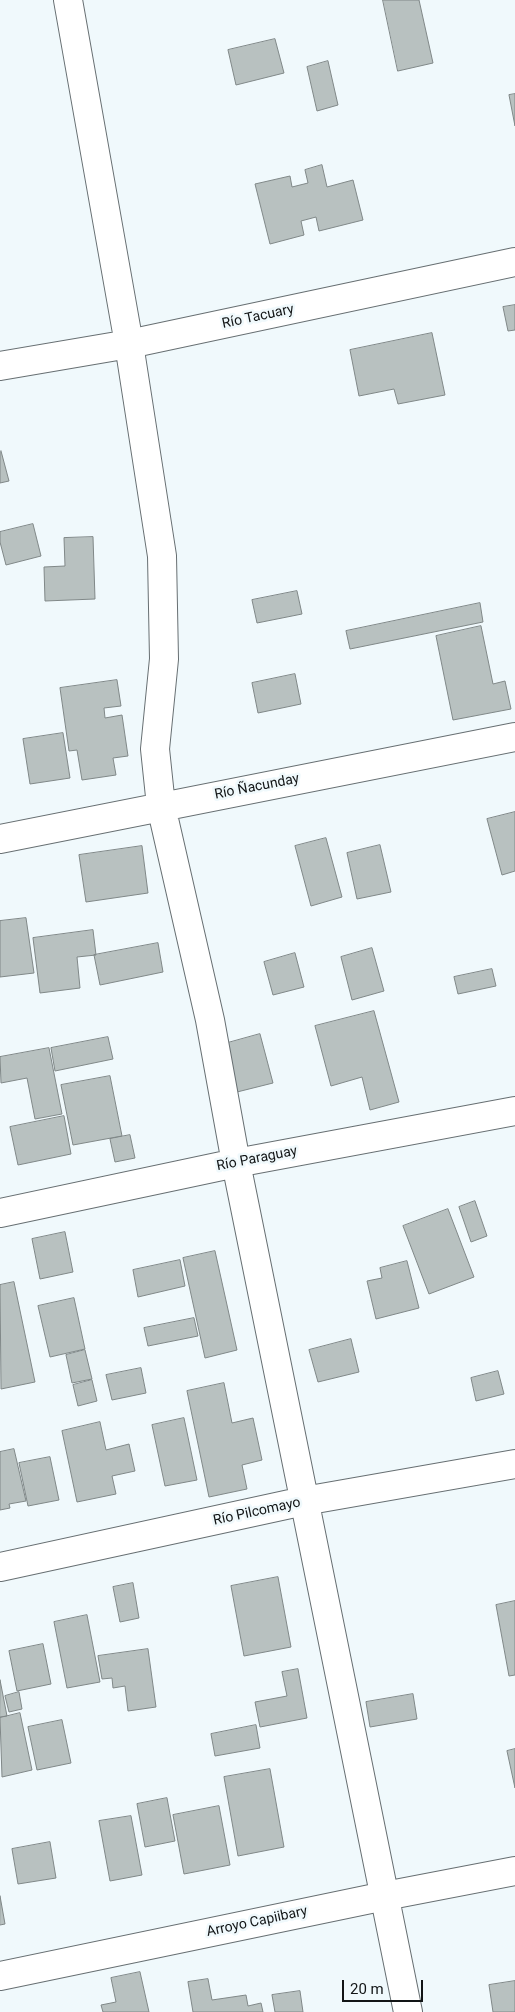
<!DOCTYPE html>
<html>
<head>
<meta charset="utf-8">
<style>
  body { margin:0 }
  #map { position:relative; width:515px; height:2012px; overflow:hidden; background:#f0f9fc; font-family:Roboto,sans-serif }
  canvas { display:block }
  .scale { position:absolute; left:342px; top:1980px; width:81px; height:22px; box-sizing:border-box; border:2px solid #121516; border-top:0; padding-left:6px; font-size:15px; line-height:18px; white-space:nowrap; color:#121516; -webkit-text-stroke:4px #f0f9fc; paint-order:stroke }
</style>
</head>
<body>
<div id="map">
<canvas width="515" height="2012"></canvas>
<div class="scale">20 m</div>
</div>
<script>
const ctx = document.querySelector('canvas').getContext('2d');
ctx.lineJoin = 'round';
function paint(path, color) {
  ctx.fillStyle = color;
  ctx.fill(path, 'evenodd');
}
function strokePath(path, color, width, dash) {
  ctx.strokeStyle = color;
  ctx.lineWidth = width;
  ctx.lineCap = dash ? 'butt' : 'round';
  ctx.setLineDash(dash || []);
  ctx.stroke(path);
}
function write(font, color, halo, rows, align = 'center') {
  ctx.font = font + ' Roboto,sans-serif';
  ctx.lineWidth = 5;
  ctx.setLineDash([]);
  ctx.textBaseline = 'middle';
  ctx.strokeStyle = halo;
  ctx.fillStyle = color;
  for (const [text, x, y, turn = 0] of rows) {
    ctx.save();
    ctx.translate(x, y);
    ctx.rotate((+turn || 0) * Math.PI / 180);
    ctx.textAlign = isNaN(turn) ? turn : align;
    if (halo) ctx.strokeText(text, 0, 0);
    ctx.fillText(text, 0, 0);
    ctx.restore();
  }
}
const building = new Path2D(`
  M383,0H419L433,63L398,71Z
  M275,39L284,73L236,85L228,50Z
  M328,61L338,105L317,111L307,67Z
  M515,94V126L509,95Z
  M322,165L327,187L353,180L363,220L319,231L316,217L301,221L304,235L270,244L255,184L290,176L292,187L308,183L305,170Z
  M515,305V330L508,331L503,307Z
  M432,333L445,395L398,404L394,389L359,396L350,350Z
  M1,451L9,481L0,483V452Z
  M33,524L41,556L6,565L0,542V532Z
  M93,537L95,599L45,601L44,567L65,566L64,538Z
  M297,591L302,614L257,623L252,600Z
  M480,603L483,622L350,649L346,631Z
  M481,626L493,684L505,681L511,709L453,720L436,636Z
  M295,674L301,704L258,713L252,683Z
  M117,680L121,706L104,708L105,718L122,715L128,756L113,758L116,775L82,780L77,750L69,751L60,688Z
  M63,733L70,778L30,784L23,739Z
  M515,812V871L502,875L487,819Z
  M326,838L342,897L311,906L295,846Z
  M380,845L391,892L357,899L347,853Z
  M142,846L148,893L86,902L79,855Z
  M26,918L34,973L0,977V921Z
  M93,930L96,955L77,957L80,988L40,993L33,938Z
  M158,943L163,972L100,985L94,955Z
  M372,948L384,991L352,1000L341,957Z
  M295,953L304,987L273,995L264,962Z
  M492,969L496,986L458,994L454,977Z
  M374,1011L399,1102L370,1110L362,1077L331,1086L315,1026Z
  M260,1034L273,1083L237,1092L224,1044Z
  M108,1037L113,1059L55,1071L51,1048Z
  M49,1048L62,1114L35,1119L27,1078L1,1083L0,1057Z
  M110,1076L122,1136L73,1145L61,1085Z
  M64,1116L71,1154L18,1165L10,1127Z
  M130,1135L135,1158L115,1162L110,1139Z
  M475,1201L487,1236L471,1242L459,1207Z
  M448,1209L474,1277L429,1294L403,1226Z
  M65,1232L73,1272L40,1279L32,1239Z
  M215,1251L237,1350L205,1358L183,1258Z
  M180,1260L185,1286L138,1297L133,1270Z
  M407,1261L419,1308L376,1319L367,1281L382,1278L380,1268Z
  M14,1282L35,1382L1,1389L0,1285Z
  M74,1298L85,1349L50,1357L38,1306Z
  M194,1318L198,1336L148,1346L144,1328Z
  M351,1339L359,1372L318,1382L309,1350Z
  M85,1350L92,1379L72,1383L66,1355Z
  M141,1368L146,1393L112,1400L106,1375Z
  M498,1371L504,1394L476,1401L471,1378Z
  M92,1380L97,1401L78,1406L73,1385Z
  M224,1383L232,1423L253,1418L262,1460L242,1465L247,1489L209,1497L187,1391Z
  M184,1418L197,1480L165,1486L152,1425Z
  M100,1422L106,1450L129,1444L135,1471L112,1476L116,1494L77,1502L62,1431Z
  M14,1449L26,1501L9,1504L10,1508L0,1510V1452Z
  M50,1457L59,1500L28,1506L19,1463Z
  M278,1577L291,1647L244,1656L231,1586Z
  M133,1583L139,1618L120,1622L113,1587Z
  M515,1601V1675L509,1676L496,1605Z
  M87,1615L100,1682L67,1688L54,1622Z
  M43,1644L51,1684L17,1691L9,1651Z
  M148,1649L156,1707L128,1711L125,1686L113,1688L112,1678L102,1679L98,1656Z
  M298,1669L307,1718L260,1727L255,1702L287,1696L282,1672Z
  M0,1680L7,1716L0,1717Z
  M19,1692L22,1709L9,1712L5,1696Z
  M413,1694L417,1719L370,1727L366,1702Z
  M20,1713L32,1770L2,1777L0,1718Z
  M62,1720L71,1763L37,1770L28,1727Z
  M256,1725L260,1748L215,1756L211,1734Z
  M515,1749V1788L507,1751Z
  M270,1769L284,1847L238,1856L224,1777Z
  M167,1798L175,1841L145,1847L137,1804Z
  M219,1806L230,1865L184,1874L173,1815Z
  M131,1816L142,1875L110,1881L99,1821Z
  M50,1842L56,1878L18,1884L12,1849Z
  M0,1896L5,1924L0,1925Z
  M140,1972L149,2012H103L101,2005L116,2002L111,1978Z
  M208,1979L212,2000L246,1995L248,2006L261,2003L263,2012H193L188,1982Z
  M515,1981V2012H493L489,1985Z
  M300,1991L303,2012H275L272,1995Z`);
const minor = new Path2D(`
  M68,0L129,344L162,556L164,659L155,749L161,806L210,1020L236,1163L408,2012
  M0,366L129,344L515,262
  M0,839L515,737
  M0,1213L236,1163L515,1111
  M0,1567L304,1501L515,1464
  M0,1976L385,1896L515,1871`);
const streetNames = [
  ["Río Tacuary",258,317,-12],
  ["Río Ñacunday",257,787,-11],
  ["Río Paraguay",257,1159,-11],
  ["Río Pilcomayo",257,1512,-12],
  ["Arroyo Capiibary",257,1922,-12]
];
paint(building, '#b8c1c0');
strokePath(building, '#808888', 1);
strokePath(minor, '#676f72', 30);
strokePath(minor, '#fff', 28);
write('14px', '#121516', '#f0f9fc', streetNames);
</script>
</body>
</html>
